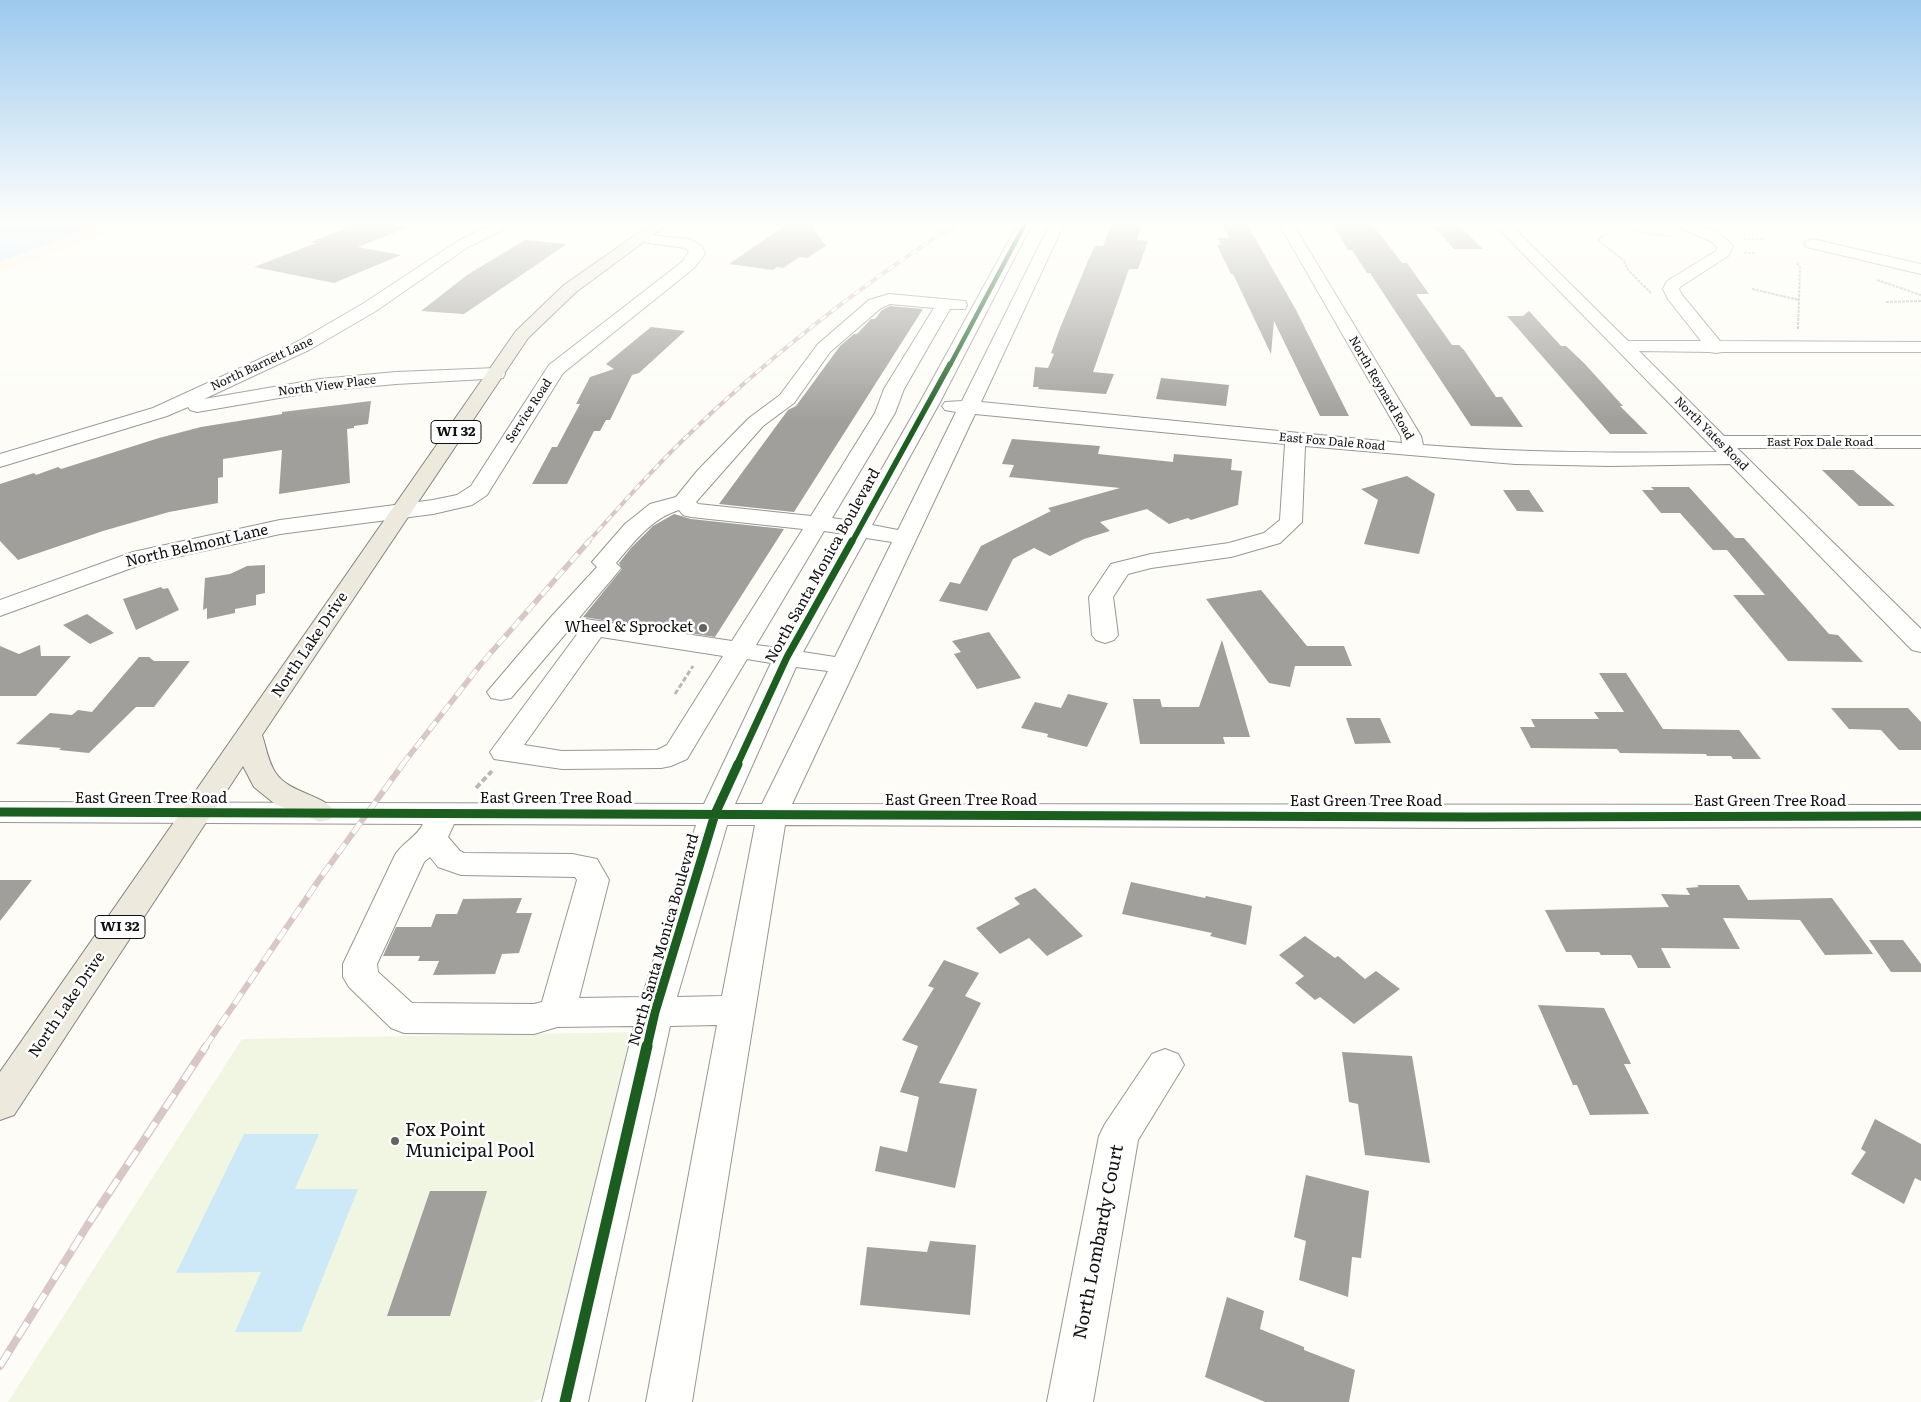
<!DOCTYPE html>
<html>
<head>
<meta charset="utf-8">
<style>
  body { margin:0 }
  canvas { display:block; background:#fdfcf7 }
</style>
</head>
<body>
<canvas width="1921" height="1402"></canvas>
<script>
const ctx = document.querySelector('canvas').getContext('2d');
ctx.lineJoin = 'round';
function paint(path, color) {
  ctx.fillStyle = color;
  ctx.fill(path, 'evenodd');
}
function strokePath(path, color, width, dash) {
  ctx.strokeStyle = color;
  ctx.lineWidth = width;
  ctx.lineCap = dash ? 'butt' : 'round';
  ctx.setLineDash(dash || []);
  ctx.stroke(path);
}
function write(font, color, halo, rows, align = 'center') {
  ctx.font = font + ' Literata,serif';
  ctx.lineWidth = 5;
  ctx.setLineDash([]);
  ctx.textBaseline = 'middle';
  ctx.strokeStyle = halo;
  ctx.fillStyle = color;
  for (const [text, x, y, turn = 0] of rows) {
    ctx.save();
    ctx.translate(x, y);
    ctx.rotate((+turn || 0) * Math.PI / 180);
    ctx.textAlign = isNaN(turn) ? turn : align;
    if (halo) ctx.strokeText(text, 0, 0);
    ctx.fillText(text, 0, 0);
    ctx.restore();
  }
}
const sand = new Path2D(`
  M103,224H131L0,272V262Z`);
const pitch = new Path2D(`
  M641,1032L550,1395L532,1402H8L242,1039Z`);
const water = new Path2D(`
  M0,224H103L0,262Z
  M244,1134H319L295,1189H358L301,1332H235L261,1272L176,1273Z`);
const building = new Path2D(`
  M356,224L411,226L358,247L401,255L334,283L254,267L316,243L311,242Z
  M787,224H810L826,246L807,258L800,257L783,268L777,267L773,270L729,264Z
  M1112,224H1142L1137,240L1148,241L1138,269H1129L1093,372L1114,374L1106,394L1038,389L1039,387H1033L1035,367L1048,368L1054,354L1051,353L1060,328L1090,256L1095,246H1103Z
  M1222,224H1247L1296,310L1349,416H1320L1274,321L1271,354L1233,274H1231L1217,245H1221L1218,238H1229Z
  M1332,224H1372L1402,263H1407L1429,294H1416L1452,345H1459L1464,350L1496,397H1502L1523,427L1471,426L1370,273H1367L1352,250H1348Z
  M1434,227H1461L1483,249H1454Z
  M525,240L567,244L464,314L421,311L467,275Z
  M890,306L923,309L794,512L719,504L788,410L796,406L840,346L854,334H857L871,319H875L882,310Z
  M1529,311L1561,346H1566L1584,363L1623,406H1620L1648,434H1610L1507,316H1523Z
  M651,327L685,331L639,373L632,375L610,420H606L600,431H594L567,484H532L552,447H557L580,404H576L590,377L614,369L606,364Z
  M1161,378L1229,385L1226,406L1156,399Z
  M371,401L368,424L354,426V428L347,429L350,483L279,494L282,450L223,459V477L218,478V503L169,512L103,531L18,560L0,541V484L34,473L36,475L58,467L61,469L159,438L201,427L282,414V412Z
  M1012,439L1100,446L1098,454L1173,462L1174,454L1232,459L1231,470L1242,471L1238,505L1191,520L1188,518L1169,524L1147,509L1100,522L1110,531L1084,539L1050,556L1034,548L1013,559L987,611L939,601L950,582L960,584L981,546L1051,511L1048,508L1120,488L1009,477L1014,465L1002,464Z
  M1822,470H1853L1895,506H1859Z
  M1407,476L1435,494L1419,554L1364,544L1378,500L1361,489Z
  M1651,487H1689L1735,538H1744L1829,634L1838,635L1863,662L1788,661L1733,595H1765L1727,550H1713L1680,513H1661L1642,490H1654Z
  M1503,490H1529L1544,512L1517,511Z
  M674,514L691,519L784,529L715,637L583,617L622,569L619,563L631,548L653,526Z
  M265,565V593L256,595V605L235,609V613L207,619V608L203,610L205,578L230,574L247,566Z
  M161,587L163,589L168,588L179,610L136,630L123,599Z
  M1261,590L1307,646H1344L1352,666H1295L1290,687L1269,683L1206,599Z
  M87,614L114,633L90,644L63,625Z
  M989,632L1021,678L977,689L954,654L961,652L952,641Z
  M1222,640L1250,737H1223L1225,744H1140L1133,699H1160L1162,707H1199Z
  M40,645L41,656H71L36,696H0V646L19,654Z
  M139,657H149L154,661H190L154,707H136L89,753L59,750L61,748L16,744L50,713L72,715L78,710L92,712Z
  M1599,673H1626L1663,729L1739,730L1761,759H1733L1731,756H1707L1706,754L1620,753L1617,749L1531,748L1520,727H1535L1531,719H1599L1594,712H1624Z
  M1068,694L1108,703L1087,747L1047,737L1048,734L1021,728L1035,702L1061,708Z
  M1831,708H1908L1921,722V750H1899L1881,730L1849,729Z
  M1346,718H1380L1391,743L1355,744Z
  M0,880H32L0,921Z
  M1131,882L1205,898L1206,896L1252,906L1246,945L1210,936L1212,933L1122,914Z
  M1697,885H1739L1748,900L1832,898L1873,954L1825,955L1800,920L1723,918L1740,949L1661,948L1671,968H1638L1631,955H1601L1599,952H1566L1545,910L1669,907L1661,894L1690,895L1686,888L1699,887Z
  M1035,888L1083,936L1047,956L1029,938L1000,954L976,928L1020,904L1014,898Z
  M522,898L516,913H532L519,953L502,954L495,974L433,975L439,961H418L420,956H383L396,927H431L436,914H457L463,899Z
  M1305,936L1335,958L1338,956L1365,979L1376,971L1400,989L1354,1024L1320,997L1315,1000L1295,983L1304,976L1279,955Z
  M1869,940H1903L1921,964V972H1891Z
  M944,960L979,973L965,996L981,1003L939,1083L977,1089L955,1188L875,1171L880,1146L907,1152L919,1097L900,1092L918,1046L902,1040L934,988L928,986Z
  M1538,1005L1604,1008L1631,1064H1624L1649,1114L1590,1115L1577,1085H1573Z
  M1342,1052L1412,1056L1430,1163L1365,1155L1358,1104L1349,1102Z
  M1875,1119L1921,1144V1181L1915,1178L1904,1204L1851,1174L1866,1152L1861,1149Z
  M1306,1175L1369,1191L1361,1258L1352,1257L1348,1297L1299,1280L1306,1241L1294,1237Z
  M430,1191H487L450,1316H387Z
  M930,1241L976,1245L970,1315L860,1305L867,1247L927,1252Z
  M1227,1297L1264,1311L1260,1329L1304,1347V1350L1355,1370L1349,1402H1265L1205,1377Z`);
const pathFar2 = new Path2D(`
  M1600,224L1607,233L1598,240L1624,261L1628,270L1651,293
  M1607,224L1645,233L1670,236
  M1846,224L1850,227
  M1744,239H1765
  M1744,253H1755
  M1797,263L1800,267L1798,329
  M1877,280L1921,295
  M1752,289L1799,300
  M1886,302L1921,301`);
const pathFar1 = new Path2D(`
  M675,694L693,666`);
const path = new Path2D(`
  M476,788L492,771`);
const minor = new Path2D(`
  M492,224H511L509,227L468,247L376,311L309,350L204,399L320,379L396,372L496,368L503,370L505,374L503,378L396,384L320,391L197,412L190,410L188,407L167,416L0,467V454L153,408L297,342L364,303L458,241Z
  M1018,224H1032L939,404L872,525L898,530L956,412L945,410L942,406L945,402L962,401L1050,224H1064L981,402L1402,443L1401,436L1279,224H1293L1421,436L1423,445C1522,453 1619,453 1717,452L1494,224H1510L1628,341H1701L1668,299L1663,289L1667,281L1716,251L1717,247L1712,242L1680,227L1678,224C1697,224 1720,229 1733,246L1728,256L1680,287L1679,289L1682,295L1720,341L1921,342V352H1722L1716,353L1710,352L1639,351L1724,436H1921V448H1737L1921,629V652L1912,650L1730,464L1609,466L1515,464L1305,446L1302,522L1280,543L1231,557L1151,568L1128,574L1113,597L1118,635L1114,640L1105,643L1096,640L1092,635L1089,597L1111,564L1151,554L1229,543L1264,533L1280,520L1285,444L975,414L792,804L1921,805V827L1471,828L785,825L692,1402H646L717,1025L670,1026L588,1402H542L634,1026L557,1027L534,1034L404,1033L391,1028L349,987L343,977V964L395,855C403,842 417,837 423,824L0,822V802L704,804L771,663L747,659L687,759L671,766L661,768L562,769L494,759L490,752L578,633L567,632L511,698L501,700L491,698L487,692L550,618L597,567L592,562L625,524L650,504L676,497L698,470L749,418L780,395L818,344L869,300L889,294L965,301L967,305L965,309H950L904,389L895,413L832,518L852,521L919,404ZM890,304L934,308L884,389L875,413L811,516L698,504L696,502L763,426L794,403L830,352L881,308ZM679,510L683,515L691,517L803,529L732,641L579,618L617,573L621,568L616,563C634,542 652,518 679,510ZM824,531L845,534L779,648L756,645ZM866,538L892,542L835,657L803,652ZM601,637L723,656L667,745L657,750L562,751L524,745ZM796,667L828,671L762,804H735ZM454,824L696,825L642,997L579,998L609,880L597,859L572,854L464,853L460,851L448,837ZM727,825H755L722,996L677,997ZM430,857L438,867L461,875L575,877L577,880L542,1002L534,1004L412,1003L378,972L377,964L424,862Z
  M640,234L689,239L702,246L705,254L694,268L563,373L490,490L487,495L472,505L433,514L280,534L140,565L0,616V600L133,552L280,520L433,500L457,495L471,486L549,365L682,262L689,251L685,248L635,241L633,238L635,235Z
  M1812,239L1921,264V274L1807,247L1804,244L1807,241Z
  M1165,1049L1178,1054L1184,1065L1138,1140L1093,1402H1047L1099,1136L1105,1124L1152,1054Z`);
const major = new Path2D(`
  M651,224H668L576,292L528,338L262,735C266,747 268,761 275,772C289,794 324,794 335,812L331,819L320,822L275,804L254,787L243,766L14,1115L0,1120V1072L516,331L564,285Z`);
const railFar3 = new Path2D(`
  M588,542C619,507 650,472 683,440C767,358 858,287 956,224`);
const railFar2 = new Path2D(`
  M402,765L481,664L589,541`);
const railFar1 = new Path2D(`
  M205,1047L321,877L403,764`);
const rail = new Path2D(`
  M0,1366L87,1226L206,1046`);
const cyclewayFar4 = new Path2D(`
  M950,365L1025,224`);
const cyclewayFar3 = new Path2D(`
  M852,542L950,364`);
const cyclewayFar2 = new Path2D(`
  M737,765L787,657L852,541`);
const cyclewayFar1 = new Path2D(`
  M0,812L1471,817L1921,816
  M647,1047L655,1012L715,814L738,764`);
const cycleway = new Path2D(`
  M565,1402L647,1046`);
const markers = [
  [703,628,5,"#646362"],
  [395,1141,5,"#646362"]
];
const farStreetnames = [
  ["North Barnett Lane",262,364,-25],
  ["North View Place",327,386,-7],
  ["North Reynard Road",1381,388,60],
  ["Service Road",529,411,-57],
  ["North Yates Road",1711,434,45],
  ["East Fox Dale Road",1332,442,5],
  ["East Fox Dale Road",1820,442]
];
const shields = [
  [456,432,50],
  [120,927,50]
];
const shieldNames = [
  ["WI 32",456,432],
  ["WI 32",120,927]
];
const streetNames = [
  ["North Belmont Lane",197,546,-13],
  ["North Santa Monica Boulevard",823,566,-61],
  ["North Lake Drive",310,645,-56],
  ["East Green Tree Road",151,799],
  ["East Green Tree Road",556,799],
  ["East Green Tree Road",961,801],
  ["East Green Tree Road",1366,802],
  ["East Green Tree Road",1770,802],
  ["North Santa Monica Boulevard",664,940,-74],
  ["North Lake Drive",67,1005,-56]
];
const poiNames = [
  ["Wheel & Sprocket",693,628]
];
const nearPoinames = [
  ["Fox Point",405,1131],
  ["Municipal Pool",405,1152]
];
const nearStreetnames = [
  ["North Lombardy Court",1099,1242,-79]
];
paint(sand, '#fcf4d9');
paint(pitch, '#f0f6e1');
paint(water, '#cde8f7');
paint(building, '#a19f9c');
strokePath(minor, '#979795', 2);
strokePath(major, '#858482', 2);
strokePath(pathFar2, '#b9b9b8', 2, [3, 1]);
strokePath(pathFar1, '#b9b9b8', 3, [5, 2.5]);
strokePath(path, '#b9b9b8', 4, [6, 3]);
paint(minor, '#fffffe');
paint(major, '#ede9dc');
strokePath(railFar3, '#d9c6c7', 4);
strokePath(railFar2, '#d9c6c7', 5.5);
strokePath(railFar1, '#d9c6c7', 6);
strokePath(rail, '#d9c6c7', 8);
strokePath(railFar3, '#fff', 2.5, [7]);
strokePath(railFar2, '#fff', 4, [11]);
strokePath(railFar1, '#fff', 4.5, [13]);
strokePath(rail, '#fff', 5.5, [17]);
strokePath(cyclewayFar4, '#1b5e20', 4.5);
strokePath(cyclewayFar3, '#1b5e20', 5.5);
strokePath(cyclewayFar2, '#1b5e20', 7);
strokePath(cyclewayFar1, '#1b5e20', 9);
strokePath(cycleway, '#1b5e20', 11);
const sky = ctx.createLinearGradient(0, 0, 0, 421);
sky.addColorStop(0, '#9dc9ee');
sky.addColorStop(0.53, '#fefefb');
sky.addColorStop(1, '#fefefb00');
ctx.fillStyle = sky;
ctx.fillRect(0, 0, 1921, 421);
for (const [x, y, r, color] of markers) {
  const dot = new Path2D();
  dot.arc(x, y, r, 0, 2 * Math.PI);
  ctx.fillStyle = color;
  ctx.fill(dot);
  strokePath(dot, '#fff', 2);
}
write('12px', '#111', '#fff', farStreetnames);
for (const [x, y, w] of shields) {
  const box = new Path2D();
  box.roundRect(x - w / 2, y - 11.5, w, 23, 4);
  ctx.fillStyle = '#fff';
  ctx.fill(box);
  strokePath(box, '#111', 1);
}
write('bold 14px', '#111', null, shieldNames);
write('15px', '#111', '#fff', streetNames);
write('15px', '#111', '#fff', poiNames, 'right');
write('18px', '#111', '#fff', nearPoinames, 'left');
write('18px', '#111', '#fff', nearStreetnames);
</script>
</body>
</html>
